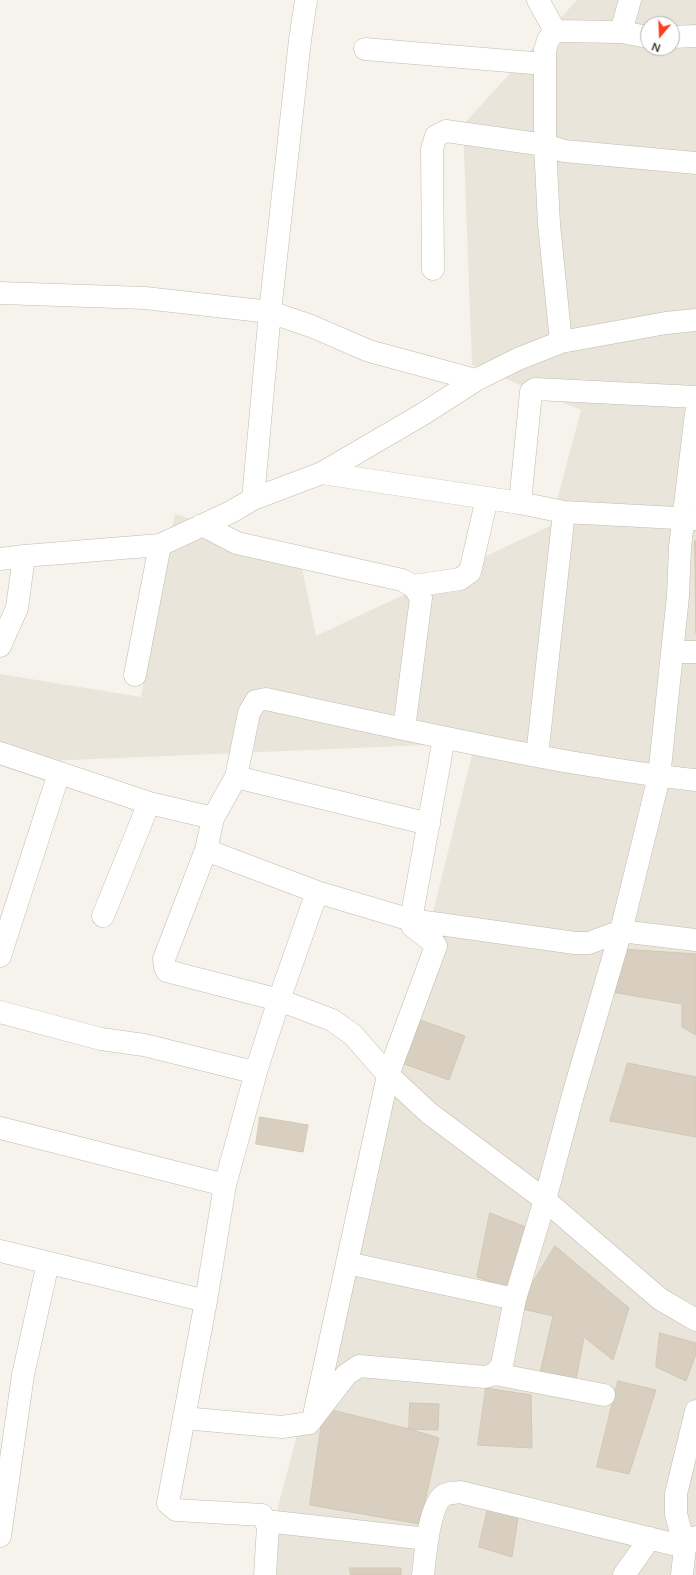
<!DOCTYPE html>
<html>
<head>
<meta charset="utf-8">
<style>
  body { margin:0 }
  #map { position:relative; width:696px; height:1575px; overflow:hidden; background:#f6f3ec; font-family:Figtree,sans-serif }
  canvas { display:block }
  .north { position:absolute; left:640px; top:16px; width:40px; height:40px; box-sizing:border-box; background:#fff; border:1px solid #b7b4b0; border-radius:50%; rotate:199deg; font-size:11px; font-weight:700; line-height:16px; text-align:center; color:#4b4439 }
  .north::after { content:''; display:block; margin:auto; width:14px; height:18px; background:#fc3f1d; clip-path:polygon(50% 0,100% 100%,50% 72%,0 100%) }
</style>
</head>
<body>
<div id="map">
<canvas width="696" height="1575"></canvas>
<div class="north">N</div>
</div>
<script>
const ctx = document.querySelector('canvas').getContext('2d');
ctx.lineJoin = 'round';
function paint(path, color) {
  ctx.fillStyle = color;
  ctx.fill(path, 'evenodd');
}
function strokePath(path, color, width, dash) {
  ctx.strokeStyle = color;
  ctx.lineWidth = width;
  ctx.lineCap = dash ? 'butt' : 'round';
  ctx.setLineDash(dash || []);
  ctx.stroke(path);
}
const residential = new Path2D(`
  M577,0H696V1575H260L396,1061L475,743L0,763V674L141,697L175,514L299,553L316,636L550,526L581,410L472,365L463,125ZM648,24H672V48H648Z`);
const building = new Path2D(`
  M695,541H696V633Z
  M622,949L696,954V1035L682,1027V1004L606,991Z
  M412,1017L465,1036L449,1080L396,1061Z
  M628,1063L696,1077V1137L610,1121Z
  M260,1117L308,1125L303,1152L256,1144Z
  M490,1213L526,1227L509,1288L477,1277Z
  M555,1246L629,1308L613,1360L584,1337L575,1385L540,1373L553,1316L518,1308Z
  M660,1333L696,1343V1354L686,1381L656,1367Z
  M618,1381L656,1390L629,1474L597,1467Z
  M486,1388L531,1395L532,1448L478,1445Z
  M410,1403L439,1404L438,1430L409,1429Z
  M324,1408L409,1429L439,1438L420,1524L310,1505Z
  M488,1508L518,1517L512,1557L479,1547Z
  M350,1568H401V1575H351Z`);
const minor = new Path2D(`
  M538,0L555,31
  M621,32L630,0
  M672,37L696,36
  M365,49L545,64
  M433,269L432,149L436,136L446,131L545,145V50L548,40L555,31L621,32L648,37
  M0,293L145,298L270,312L311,326L369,351L476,380
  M561,342L549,224L545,145L564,151L696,163
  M322,473L520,503L564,512L537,756
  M253,499L270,312L300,40L306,0
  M520,503L531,392L535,389L696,397
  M564,512L696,519
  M202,525L237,543L402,580L413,586L421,598L404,729
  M0,559L24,556L160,545L231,512L253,499L322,473L423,414L476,380L518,359L561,342L666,323L696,320
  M413,586L460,579L470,572L487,498
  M0,646L17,608L24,556
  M673,652H696
  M135,675L160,545
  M0,753L149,803L213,818
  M236,777L429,824
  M696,780C653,776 612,769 570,762C468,744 367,721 266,699L256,701L249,713L236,777L213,818L206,850L164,959L165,967L167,971L279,1000L332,1020L353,1035L388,1075L429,1113L545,1200L660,1299L696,1320
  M206,850L317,892L411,920L575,943H589L621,931L696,940
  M103,916L149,803
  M0,956L59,773
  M0,1012L101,1039L144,1045L245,1070L252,1069L258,1065L279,1000L317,892
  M258,1065L225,1185L206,1301L168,1503L176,1510L262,1515L268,1526L265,1575
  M0,1128L225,1185
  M0,1251L206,1301
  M347,1263L515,1299
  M495,1374L604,1395
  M315,1410L388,1075L436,946L434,943L412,926L411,920L444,738
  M184,1418L282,1427L309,1423L346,1375L359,1366L485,1377L495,1374L502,1365L515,1299L545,1200L573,1095L621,931L659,777L678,596L680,547L696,413
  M266,1521L427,1539
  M0,1536L23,1375L48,1263
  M685,1547L676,1514V1494L696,1411
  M423,1575C425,1557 429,1505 444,1495C448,1493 455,1493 460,1492L685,1547
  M624,1575L650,1538
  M682,1575L685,1547L696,1537`);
paint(residential, '#eae5da');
paint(building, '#d8cfc1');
strokePath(building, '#d3c7b4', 1);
strokePath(minor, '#c2bbae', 23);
strokePath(minor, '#fff', 22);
</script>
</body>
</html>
